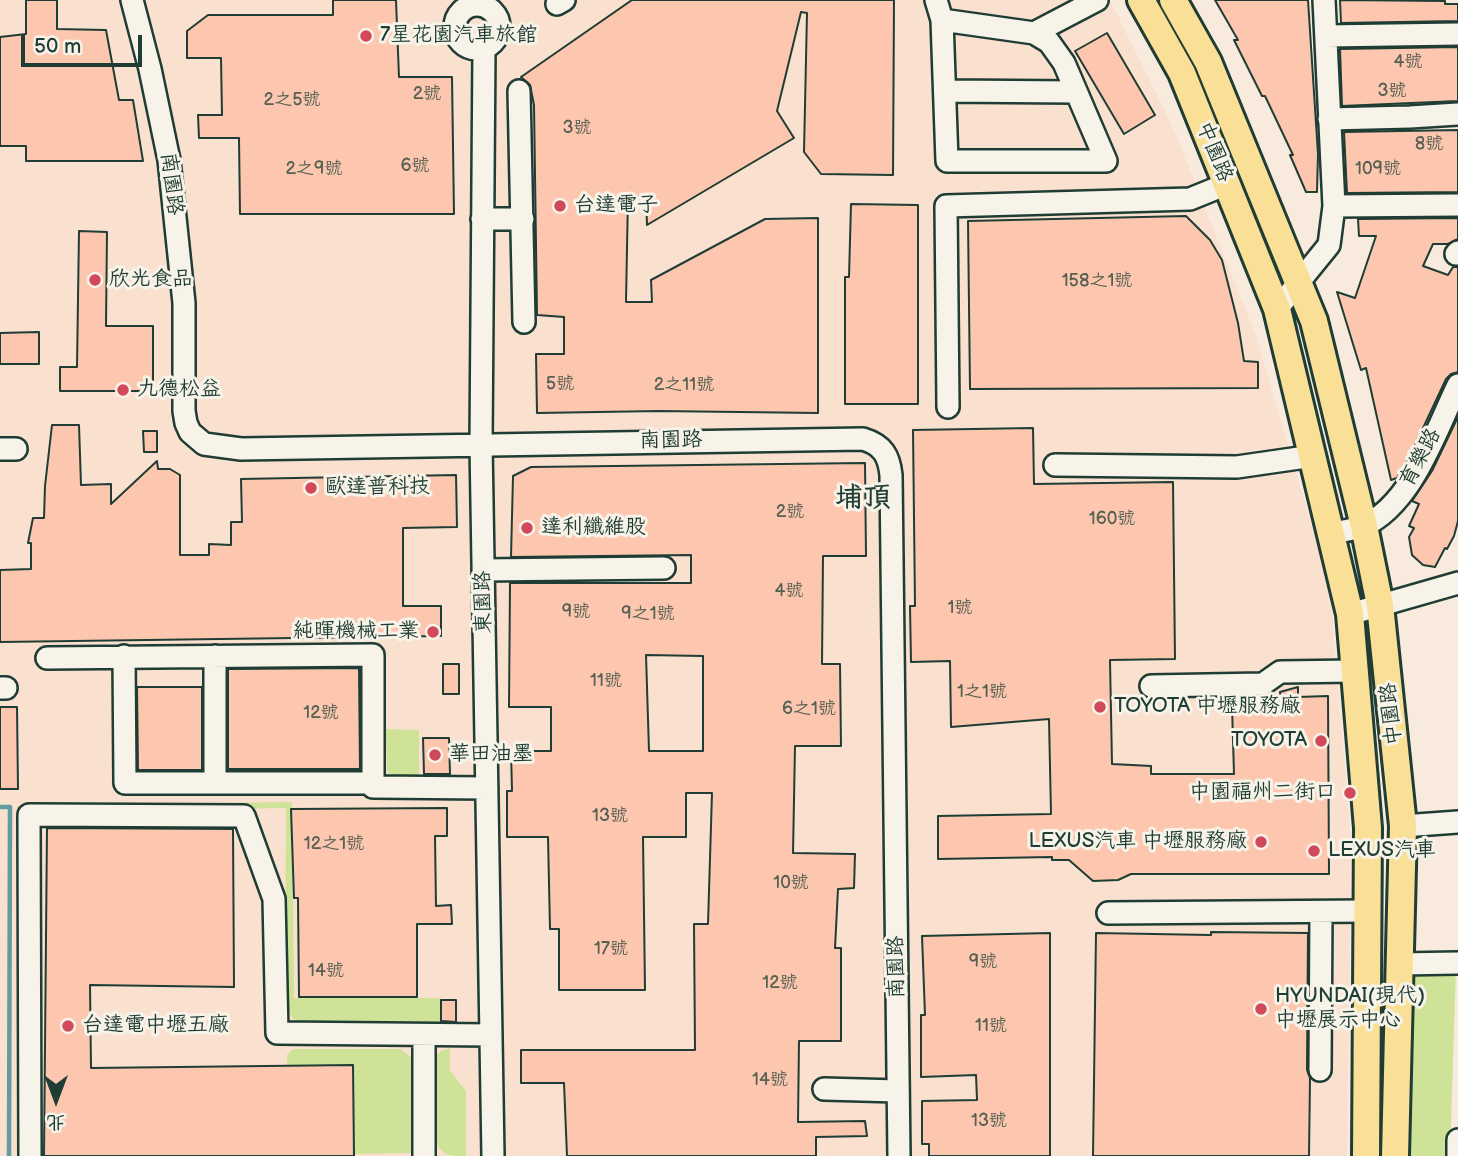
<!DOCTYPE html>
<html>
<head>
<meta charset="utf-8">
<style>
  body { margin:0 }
  #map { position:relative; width:1458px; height:1156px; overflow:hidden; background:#f8eadd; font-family:"Balsamiq Sans","LXGW WenKai TC",sans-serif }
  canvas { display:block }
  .north { position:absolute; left:21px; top:1065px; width:70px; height:70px; -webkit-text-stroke:5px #f7f3e8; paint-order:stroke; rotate:180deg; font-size:19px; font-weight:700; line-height:28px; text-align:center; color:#1f3d34 }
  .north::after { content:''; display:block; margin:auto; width:24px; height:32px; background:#1f3d34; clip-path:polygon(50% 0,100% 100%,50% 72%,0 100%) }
  .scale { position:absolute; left:21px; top:35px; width:121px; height:32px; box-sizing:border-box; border:4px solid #1f3d34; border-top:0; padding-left:9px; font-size:21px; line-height:24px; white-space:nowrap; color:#1f3d34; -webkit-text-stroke:5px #f7f3e8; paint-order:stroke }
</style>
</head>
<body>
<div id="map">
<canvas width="1458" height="1156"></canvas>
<div class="north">北</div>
<div class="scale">50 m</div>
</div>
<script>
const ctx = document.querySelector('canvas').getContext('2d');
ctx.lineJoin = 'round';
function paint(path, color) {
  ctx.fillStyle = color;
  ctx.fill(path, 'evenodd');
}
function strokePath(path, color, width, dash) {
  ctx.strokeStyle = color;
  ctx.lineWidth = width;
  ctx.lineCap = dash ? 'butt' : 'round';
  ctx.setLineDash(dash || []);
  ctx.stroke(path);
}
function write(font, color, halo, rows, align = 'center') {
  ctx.font = font + ' "Balsamiq Sans","LXGW WenKai TC",sans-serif';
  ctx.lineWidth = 6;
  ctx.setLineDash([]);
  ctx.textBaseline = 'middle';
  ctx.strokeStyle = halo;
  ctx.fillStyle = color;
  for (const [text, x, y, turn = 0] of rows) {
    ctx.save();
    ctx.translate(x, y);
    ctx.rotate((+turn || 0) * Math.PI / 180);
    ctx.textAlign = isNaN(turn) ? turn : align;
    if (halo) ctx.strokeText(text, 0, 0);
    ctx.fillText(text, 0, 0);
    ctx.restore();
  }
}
const built = new Path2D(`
  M0,0H1110L1174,130L1256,336L1330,588L1351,845L1347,1156H0Z`);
const green = new Path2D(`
  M386,729L419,730V776H393L387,771Z
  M292,802L294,998H441V1023L301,1024L293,1019L285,1005L286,808L17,812V806Z
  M1404,967H1456L1450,1156H1400Z
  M450,1048V1071L466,1091V1156C448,1156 443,1156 434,1139V1058L441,1051Z
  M293,1049H401L411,1057L412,1153L354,1154L353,1066H287V1055Z`);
const stream = new Path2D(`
  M0,807H10L9,1156`);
const building = new Path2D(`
  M26,0H57V29L106,30L119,100H133L143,161H26V146H0V37L26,34Z
  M333,0H396L399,77H452L454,214H240L239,138H199L198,115H222L221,58H187V31L208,15H333Z
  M632,0H894L893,175L821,174L804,152L807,13L801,12L777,111L794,138L647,225L646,196H628L626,302H652L651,280L765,219L818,218V413L659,411L537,413L536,354H564V317L537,315L534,105L530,85L521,77Z
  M1215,0H1308L1318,154L1317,192H1306L1290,155H1293L1265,96H1262L1234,40H1238Z
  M1340,0L1445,1V4H1458V21L1341,23Z
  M1107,33L1155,115L1124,134L1075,51Z
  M1458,47V101L1342,106L1340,49Z
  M1458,130V192L1347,193L1344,132Z
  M851,204L918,205V404H845V277H849Z
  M1186,216L1210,240L1222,260L1238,323L1244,361L1258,362V388L970,389L968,221Z
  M1458,218V239L1448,244H1433L1423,266L1448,275L1453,267H1458V372L1451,374L1446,379L1409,458L1397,478L1391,480L1366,368L1361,370L1337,292L1355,298L1376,236H1359L1358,219Z
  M79,231L107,232L106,326H153V391H60V367H77Z
  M39,332V364H0V333Z
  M1458,417V521L1454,536L1447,549L1445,548L1435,567L1423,565L1412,555L1409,537L1414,528L1409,526L1419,504L1412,501L1432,471Z
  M52,425H79L81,485L111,484V504L157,461L158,469H170L180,475V555H209V544L231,545V522H242L241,479L456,475L457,527L403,528V606H441V636L0,642V570L31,569V543H28L33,518H44L45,486Z
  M1033,428L1034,484L1173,482L1175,659L1110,660L1112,764L1151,766V774H1234L1232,706L1281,703L1280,692L1298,687V697L1328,696L1329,874H1131L1118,880L1093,881L1069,860H1052V857L938,859V816L1051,814L1049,719L951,727L950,661L911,662L910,606H915L913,430Z
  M143,431H157V452H144Z
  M865,463L866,556H823L822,664H840L841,746H795L793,853L855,854L854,888L838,889L835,948H841V1041H799L798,1122L865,1121L867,1136L816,1137V1156H567L564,1083H521V1050H695L694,924H708L712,793H686V837H643L645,990H559V929H550L548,837H507V791H512L511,751H551V707H509L510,583H691V555L511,557L513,476L531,467ZM646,655L703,656V751H649Z
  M443,664H459V694H443Z
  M359,668L360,769H228V669Z
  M137,687H202V770H138Z
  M0,707H17L18,789H0Z
  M423,738H449L450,774H424Z
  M447,808V836H435L436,906L451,905L452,924H417V997H299L298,898H294L291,809Z
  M47,828L233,829L234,987L90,985L91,1068L353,1065L354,1156H44Z
  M1211,932L1308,933L1307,1070L1310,1078L1309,1156H1093L1096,933L1211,935Z
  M1050,933V1156H929V1144H922V1101L977,1100L976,1075L921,1077V1015H925L922,936Z
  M441,1000H456V1022L441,1021Z`);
const minor = new Path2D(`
  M132,0L150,69L169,160L184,303V411L186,423L190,432L204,444L241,449L863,439C883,445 889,456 891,475L899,1156
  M936,0L942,20L947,161H1106L1064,63L1049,42L1034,33L942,20
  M557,4L564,0
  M455 27a22 22 0 1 1 44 0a22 22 0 1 1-44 0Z
  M1034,33L1097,0
  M1326,36L1458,34
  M484,48L481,444L493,1156
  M519,91L524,322
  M945,91L1076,92
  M1329,119L1410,117L1458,114
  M1334,206L1458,205
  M482,219H523
  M1456,254L1458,252
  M1277,309L1329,245L1334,206L1324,0
  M948,407L946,206L1190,199L1227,184
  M0,449H16
  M1055,465L1237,467L1313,456
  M1332,533C1342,531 1354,530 1363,526C1412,505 1436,430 1458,385
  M483,570L664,568
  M1350,614L1458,583
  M124,656L125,783H373V787L487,788
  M215,656V782
  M47,658L373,655V783
  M1151,686L1263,684L1280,672L1355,671
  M0,688H6
  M1403,826L1458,822
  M1108,913L1367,911
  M1399,964L1458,963
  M424,1035V1156
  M1320,1070L1321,912
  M824,1089L898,1091
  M30,1156L29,815L244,816L274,899L277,1033L491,1035
  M1458,1156V1140`);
const major = new Path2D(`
  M1141,0L1182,73L1277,309L1350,614L1368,828L1366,1156
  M1173,0L1208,62L1314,321L1364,526L1380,605L1403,826L1395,1156`);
const markers = [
  [366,36,7,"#d1495b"],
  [560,206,7,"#d1495b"],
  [95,280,7,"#d1495b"],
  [123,390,7,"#d1495b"],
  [311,488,7,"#d1495b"],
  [527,528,7,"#d1495b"],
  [433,632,7,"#d1495b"],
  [1100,707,7,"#d1495b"],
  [1321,741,7,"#d1495b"],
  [435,755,7,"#d1495b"],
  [1350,793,7,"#d1495b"],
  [1261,842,7,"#d1495b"],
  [1314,851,7,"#d1495b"],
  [1261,1009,7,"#d1495b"],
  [68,1026,7,"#d1495b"]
];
const numberNames = [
  ["4號",1408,62],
  ["3號",1392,91],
  ["2號",427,94],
  ["2之5號",292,100],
  ["3號",577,128],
  ["8號",1429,144],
  ["6號",415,166],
  ["2之9號",314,169],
  ["109號",1378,169],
  ["158之1號",1097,281],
  ["5號",560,384],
  ["2之11號",684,385],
  ["2號",790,512],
  ["160號",1112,519],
  ["4號",789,591],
  ["1號",960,608],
  ["9號",576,612],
  ["9之1號",648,614],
  ["11號",606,681],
  ["1之1號",982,692],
  ["6之1號",809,709],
  ["12號",321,713],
  ["13號",610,816],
  ["12之1號",334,844],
  ["10號",791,883],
  ["17號",611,949],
  ["9號",983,962],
  ["14號",326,971],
  ["12號",780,983],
  ["11號",991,1026],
  ["14號",770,1080],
  ["13號",989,1121]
];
const poiNames = [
  ["7星花園汽車旅館",380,36],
  ["台達電子",574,206],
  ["欣光食品",109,280],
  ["九德松益",137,390],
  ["歐達普科技",325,488],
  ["達利纖維股",541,528],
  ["純暉機械工業",419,632,"right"],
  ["TOYOTA 中壢服務廠",1114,707],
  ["TOYOTA",1307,741,"right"],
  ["華田油墨",449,755],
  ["中園福州二街口",1336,793,"right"],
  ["LEXUS汽車 中壢服務廠",1247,842,"right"],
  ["LEXUS汽車",1328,851],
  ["HYUNDAI(現代)",1275,997],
  ["中壢展示中心",1275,1021],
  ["台達電中壢五廠",82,1026]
];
const streetNames = [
  ["中園路",1214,152,68],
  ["南園路",171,184,83],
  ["南園路",671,441,-1],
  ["育樂路",1421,458,-62],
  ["東園路",484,602,-91],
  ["中園路",1392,714,-96],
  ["南園路",897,967,-91]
];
const districtNames = [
  ["埔頂",863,499]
];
paint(built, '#fae0cf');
paint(green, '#cee398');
strokePath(stream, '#619da0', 4.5);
paint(building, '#fdc7af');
strokePath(building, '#1f3d34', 2);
strokePath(minor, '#1f3d34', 26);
strokePath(major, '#1f3d34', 32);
strokePath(minor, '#f7f3e8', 21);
strokePath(major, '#fadf96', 26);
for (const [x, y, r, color] of markers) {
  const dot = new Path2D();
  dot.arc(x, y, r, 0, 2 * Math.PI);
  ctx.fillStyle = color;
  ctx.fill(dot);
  strokePath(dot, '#f7f3e8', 2.5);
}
write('18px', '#566053', null, numberNames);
write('21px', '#1f3d34', '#f7f3e8', poiNames, 'left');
write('21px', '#1f3d34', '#f7f3e8', streetNames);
write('bold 28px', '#1f3d34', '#f7f3e8', districtNames);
</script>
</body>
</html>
